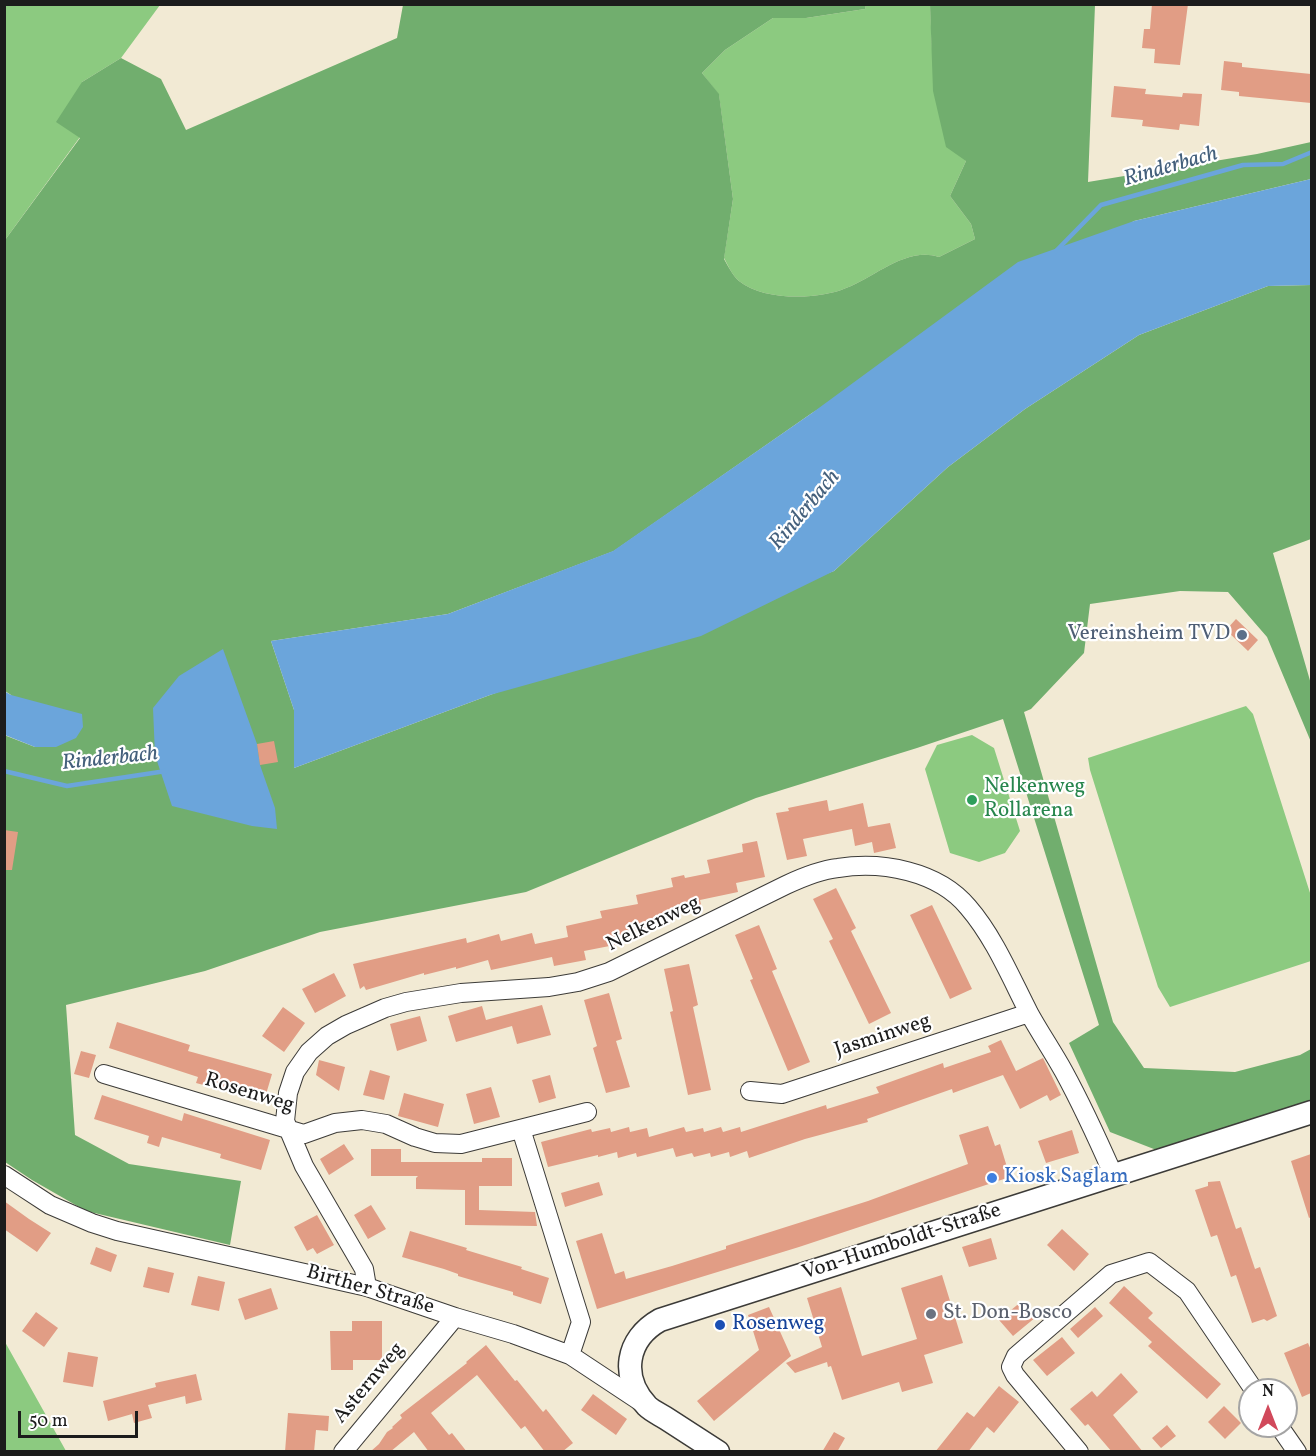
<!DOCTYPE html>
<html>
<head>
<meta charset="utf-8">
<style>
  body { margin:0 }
  #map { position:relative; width:1316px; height:1456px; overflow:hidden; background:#f2ead4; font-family:Vollkorn,serif }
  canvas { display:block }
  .frame { position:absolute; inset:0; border:6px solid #1c1c1c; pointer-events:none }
  .north { position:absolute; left:1238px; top:1378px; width:60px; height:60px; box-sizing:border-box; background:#fff; border:2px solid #a4a4a4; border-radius:50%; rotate:0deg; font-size:16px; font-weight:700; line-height:24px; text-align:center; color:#1c1c1c }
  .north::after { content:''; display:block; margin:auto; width:21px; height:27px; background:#d1495b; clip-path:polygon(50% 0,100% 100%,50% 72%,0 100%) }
  .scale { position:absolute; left:18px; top:1411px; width:120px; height:27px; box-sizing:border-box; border:3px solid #1c1c1c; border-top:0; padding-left:8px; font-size:18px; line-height:21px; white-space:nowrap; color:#1c1c1c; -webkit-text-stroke:4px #fff; paint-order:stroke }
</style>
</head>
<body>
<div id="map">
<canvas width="1316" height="1456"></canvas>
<div class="frame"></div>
<div class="north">N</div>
<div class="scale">50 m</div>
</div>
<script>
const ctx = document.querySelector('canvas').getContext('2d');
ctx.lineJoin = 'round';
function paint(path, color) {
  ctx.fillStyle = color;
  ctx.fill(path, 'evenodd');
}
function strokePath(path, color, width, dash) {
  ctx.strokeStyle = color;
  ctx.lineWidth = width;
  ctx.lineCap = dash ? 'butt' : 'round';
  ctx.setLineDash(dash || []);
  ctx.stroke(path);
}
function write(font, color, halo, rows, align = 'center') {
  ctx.font = font + ' Vollkorn,serif';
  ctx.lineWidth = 4.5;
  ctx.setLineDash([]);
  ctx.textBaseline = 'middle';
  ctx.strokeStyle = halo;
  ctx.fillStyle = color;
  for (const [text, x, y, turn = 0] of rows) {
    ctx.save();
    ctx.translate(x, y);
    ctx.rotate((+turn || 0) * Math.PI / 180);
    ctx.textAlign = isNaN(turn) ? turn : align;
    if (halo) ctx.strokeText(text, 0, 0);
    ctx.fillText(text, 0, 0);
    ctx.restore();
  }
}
const green = new Path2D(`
  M5,5H160L121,58L82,82L80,137L5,240Z
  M866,5H930L932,49L966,161L950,196L971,224L975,239L939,257C907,246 875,277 846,288C819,300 763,301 739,281C733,276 728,266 724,258L733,199L719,95L702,73L725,50L773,18H806L865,9Z
  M1246,706L1253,714L1311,896V961L1170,1007L1158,987L1090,770L1088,758Z
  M972,735L994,748L1020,831L1005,853L979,862L950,853L925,769L937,745Z
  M4,1342H5L66,1451H5Z`);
const forest = new Path2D(`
  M403,5H866L865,9L806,18H773L725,50L702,73L719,94L733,199L724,259C728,266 733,276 739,281C763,301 819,300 846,288C875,277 907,246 939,257L975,239L971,224L950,196L966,161L946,147L933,91L930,5H1095L1088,182L1257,154L1311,142V179L1134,221L812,413L614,551L448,614L271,641L294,710V768L490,695L834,571L948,467L1025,409L1139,335L1268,286L1311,285V539L1273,553L1311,684V742L1267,637L1228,592L1180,591L1090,604L1084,653L1031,709L1024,712L1113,1022L1144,1068L1235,1072L1300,1055L1311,1049V1102L1159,1151L1110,1132L1069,1043L1099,1025L1003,719L917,748L756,798L526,892L320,932L205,971L66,1005L75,1135L129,1164L241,1181L230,1245L86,1211L32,1180L5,1162L4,735L35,747L11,695L5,691V240L80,138L56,122L82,82L121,58L161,79L186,130L397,38Z`);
const water = new Path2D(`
  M1311,179V285L1268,286L1139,335L1025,409L948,467L834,571L701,636L490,695L294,768V710L271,641L448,614L613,551L812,413L1018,262L1134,221Z
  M223,649L257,744L260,765L275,808L277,829L252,826L172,806L155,755L153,708L179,676Z
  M4,691L11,695L82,714L83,727L76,738L56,747H35L5,735Z`);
const stream = new Path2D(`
  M1056,251L1101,205L1243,165L1283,164L1312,152
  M4,771L67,786L166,771`);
const building = new Path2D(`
  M1152,4H1188L1180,65L1154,63L1155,49L1142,48L1144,29H1150Z
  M1224,61L1242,63V67L1311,74V103L1239,96V92L1221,90Z
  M1114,86L1146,89L1145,94L1182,97L1183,93L1202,94L1199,126L1180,124L1179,130L1142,126L1143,120L1111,117Z
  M1236,619L1258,640L1248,651L1226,630Z
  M274,741L278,762L260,765L257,744Z
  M827,800L829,811L863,803L868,827L890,823L896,848L874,853L872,842L855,846L852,829L803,839L807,856L787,860L776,813L789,811L788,808Z
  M4,830L18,832L12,870H4Z
  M757,841L765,877L736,883L738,892L700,900L702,909L663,917L665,926L629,933L630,942L584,951L586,960L554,966L552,957L491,970L488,960L456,969V967L424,975V973L366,990L364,986L360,989L353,964L466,938L467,943L499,934L501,941L532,933L535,944L568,937L566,926L602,918L600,911L638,904L636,895L673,887L671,878L684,875L685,878L710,873L707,860L743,852L742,844Z
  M836,888L856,928L851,931L891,1013L869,1024L829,941L833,939L813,899Z
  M932,905L972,989L950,999L910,915Z
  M759,925L777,969L772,971L810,1062L788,1071L750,980L753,979L735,935Z
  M689,964L698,1005L693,1007L711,1090L688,1095L670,1012L673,1011L664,969Z
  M334,973L346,996L315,1013L302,989Z
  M609,993L622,1039L616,1041L630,1087L606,1093L593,1048L597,1046L584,1000Z
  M542,1005L551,1035L517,1044L512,1026L456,1042L448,1016L482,1006L486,1020Z
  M283,1007L305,1023L284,1052L262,1036Z
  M420,1016L427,1041L397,1051L390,1024Z
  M117,1022L190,1045L188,1051L272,1074L264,1101L196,1083L198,1077L109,1048Z
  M1001,1040L1016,1071L1043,1058L1061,1095L1050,1101L1047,1095L1020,1109L1003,1075L953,1093L952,1089L867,1119L868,1122L805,1139L749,1158L747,1151L730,1157L729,1152L711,1157L710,1153L694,1157L692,1153L676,1157L673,1148L637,1157L636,1153L618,1158L617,1152L598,1157V1155L548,1167L541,1142L591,1129L592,1132L610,1128L611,1132L629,1127L630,1132L647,1128L649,1137L684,1127L686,1132L703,1128L704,1132L721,1127L723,1132L740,1127L741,1132L826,1105L827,1109L879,1093L876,1087L943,1063L944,1068L991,1052L988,1046Z
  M81,1051L96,1055L89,1078L74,1074Z
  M319,1060L345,1067L339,1091L316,1075Z
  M370,1070L390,1076L384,1100L363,1095Z
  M550,1075L556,1098L539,1103L532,1080Z
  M491,1087L500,1117L474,1124L466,1094Z
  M404,1093L444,1104L438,1127L398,1116Z
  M102,1095L182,1121L184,1113L270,1140L261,1170L220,1158L221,1154L162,1137L159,1147L147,1143L149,1136L94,1119Z
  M988,1126L995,1146L1000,1144L1010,1177L799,1247L597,1309L576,1241L602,1233L615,1274L624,1271L626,1279L672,1266L726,1249V1246L868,1201L968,1164L959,1135Z
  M1072,1130L1079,1153L1046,1163L1038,1141Z
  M344,1144L354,1159L329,1175L320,1159Z
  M371,1149H401V1162H482V1158H512V1186H479V1210L535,1212L537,1226L465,1225V1190L416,1189V1178L418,1176H371Z
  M1311,1154V1217L1309,1218L1291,1161Z
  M1220,1181L1236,1229L1241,1227L1255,1269L1260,1267L1277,1316L1267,1321L1264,1319L1252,1323L1236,1275L1231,1277L1217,1235L1211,1237L1195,1190L1208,1186V1182Z
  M599,1182L603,1195L565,1207L561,1193Z
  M4,1201L29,1219L51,1233L37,1252L4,1229Z
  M371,1205L386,1229L368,1239L354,1215Z
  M317,1215L334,1245L317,1254L313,1248L307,1251L294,1227Z
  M1062,1229L1089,1254L1074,1271L1047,1245Z
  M410,1231L467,1248L466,1250L522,1267L521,1269L549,1278L541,1304L513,1295V1292L499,1288L458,1276V1274L444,1269L402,1257Z
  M991,1238L997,1259L969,1267L962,1247Z
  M96,1247L117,1255L111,1272L90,1264Z
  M148,1267L174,1273L169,1293L143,1287Z
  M942,1275L963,1343L924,1355L933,1383L902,1392L899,1382L842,1400L831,1366L828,1367L827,1362L795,1373L786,1363L822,1347L807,1298L841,1287L862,1356L917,1339L901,1288Z
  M198,1276L225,1282L219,1311L191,1305Z
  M1124,1286L1153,1313L1148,1318L1221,1384L1207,1399L1148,1346L1152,1342L1109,1303Z
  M271,1288L278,1309L245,1320L238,1299Z
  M1022,1301L1036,1317L1013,1336L999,1320Z
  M769,1307L791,1356L714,1421L697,1401L759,1350L748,1315Z
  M1095,1307L1103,1316L1078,1338L1070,1329Z
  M36,1312L58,1328L44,1347L22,1331Z
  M352,1321H382V1360H353V1370H331L330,1331H352Z
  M1062,1337L1075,1353L1047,1376L1033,1360Z
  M1308,1343L1311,1350V1393L1302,1397L1284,1353Z
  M486,1345L515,1381L517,1380L543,1412L546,1409L573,1443L562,1452H545L525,1426L521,1429L477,1375L431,1413L449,1435L452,1433L467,1452H429L414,1432L390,1452H370L379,1444L387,1432L393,1428L392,1427L402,1418L400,1415L467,1363L466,1362Z
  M68,1352L98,1357L93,1387L63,1382Z
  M1121,1373L1138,1392L1113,1415L1143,1452H1112L1088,1424L1085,1426L1070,1409L1092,1391L1097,1397Z
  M196,1374L202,1400L186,1404L185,1396L148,1405L152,1418L134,1423L132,1414L108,1421L103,1401L156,1387L155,1383Z
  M999,1386L1019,1402L994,1433L987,1427L968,1452H935L967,1412L974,1417Z
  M593,1394L627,1419L616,1435L581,1410Z
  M1224,1406L1241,1423L1225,1439L1208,1422Z
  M288,1413L329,1416L328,1431L316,1430L314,1452H285Z
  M1167,1425L1176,1436L1161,1448L1152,1438Z
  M834,1432L845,1438L837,1452H822Z`);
const minor = new Path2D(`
  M104,1074L304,1134L335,1123L362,1120L386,1124L415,1137L435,1143L461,1144L587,1112
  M750,1091L782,1094L1029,1013
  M521,1129L581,1322L570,1355
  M4,1175L50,1205L92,1223L117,1231L367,1287L455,1317L513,1334L570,1355L644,1404
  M367,1287L364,1269L304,1166L285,1121L288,1093L295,1072L309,1052L327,1036L346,1025L385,1008L406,1002L461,993L549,987L578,982L609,972L786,885C803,877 820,870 838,868C882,861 938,871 968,907C994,937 1011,978 1029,1013C1040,1033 1053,1052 1064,1072C1082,1105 1098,1140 1113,1174
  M1279,1426L1297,1452
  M343,1452L455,1317
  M1079,1452L1015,1375L1011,1367L1016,1356L1111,1274L1149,1262L1187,1291L1254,1390`);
const tertiary = new Path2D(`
  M718,1452C701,1441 684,1430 667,1419C661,1415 652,1411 647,1406C620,1377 626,1339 660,1320L1312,1112`);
const markers = [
  [1242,635,6,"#5c6f8a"],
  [972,800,6,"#2e9e5b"],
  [992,1178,6,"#3f7fe0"],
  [931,1314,6,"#6b7280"],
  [720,1325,6,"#1a4fb4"]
];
const serviceNames = [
  ["Vereinsheim TVD",1230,635]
];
const leisureNames = [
  ["Nelkenweg",984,788],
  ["Rollarena",984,812]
];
const streetNames = [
  ["Nelkenweg",654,925,-26],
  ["Jasminweg",883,1037,-18],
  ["Rosenweg",249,1094,17],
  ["Von-Humboldt-Straße",902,1243,-18],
  ["Birther Straße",370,1291,16],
  ["Asternweg",370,1384,-50]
];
const shopNames = [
  ["Kiosk Saglam",1004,1178]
];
const worshipNames = [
  ["St. Don-Bosco",943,1314]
];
const transitNames = [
  ["Rosenweg",732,1325]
];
const waterNames = [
  ["Rinderbach",1171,168,-16],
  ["Rinderbach",806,511,-50],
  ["Rinderbach",110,760,-6]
];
paint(green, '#8cca80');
paint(forest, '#71ae6e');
paint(water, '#6ba5db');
strokePath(stream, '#6ba5db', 4.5);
paint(building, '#e19d85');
strokePath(minor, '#3c3b38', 20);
strokePath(tertiary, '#3c3b38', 25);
strokePath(minor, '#fff', 18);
strokePath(tertiary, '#fff', 22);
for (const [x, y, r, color] of markers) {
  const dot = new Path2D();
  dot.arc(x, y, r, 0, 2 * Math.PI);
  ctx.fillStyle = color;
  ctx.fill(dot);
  strokePath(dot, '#fff', 2);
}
write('21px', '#4e5e75', '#fff', serviceNames, 'right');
write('21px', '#27864d', '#fff', leisureNames, 'left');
write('21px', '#1c1c1c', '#fff', streetNames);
write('21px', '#366cbe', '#fff', shopNames, 'left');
write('21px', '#5b616d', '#fff', worshipNames, 'left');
write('21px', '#164399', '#fff', transitNames, 'left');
write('italic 22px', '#44607c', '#fff', waterNames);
</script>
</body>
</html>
